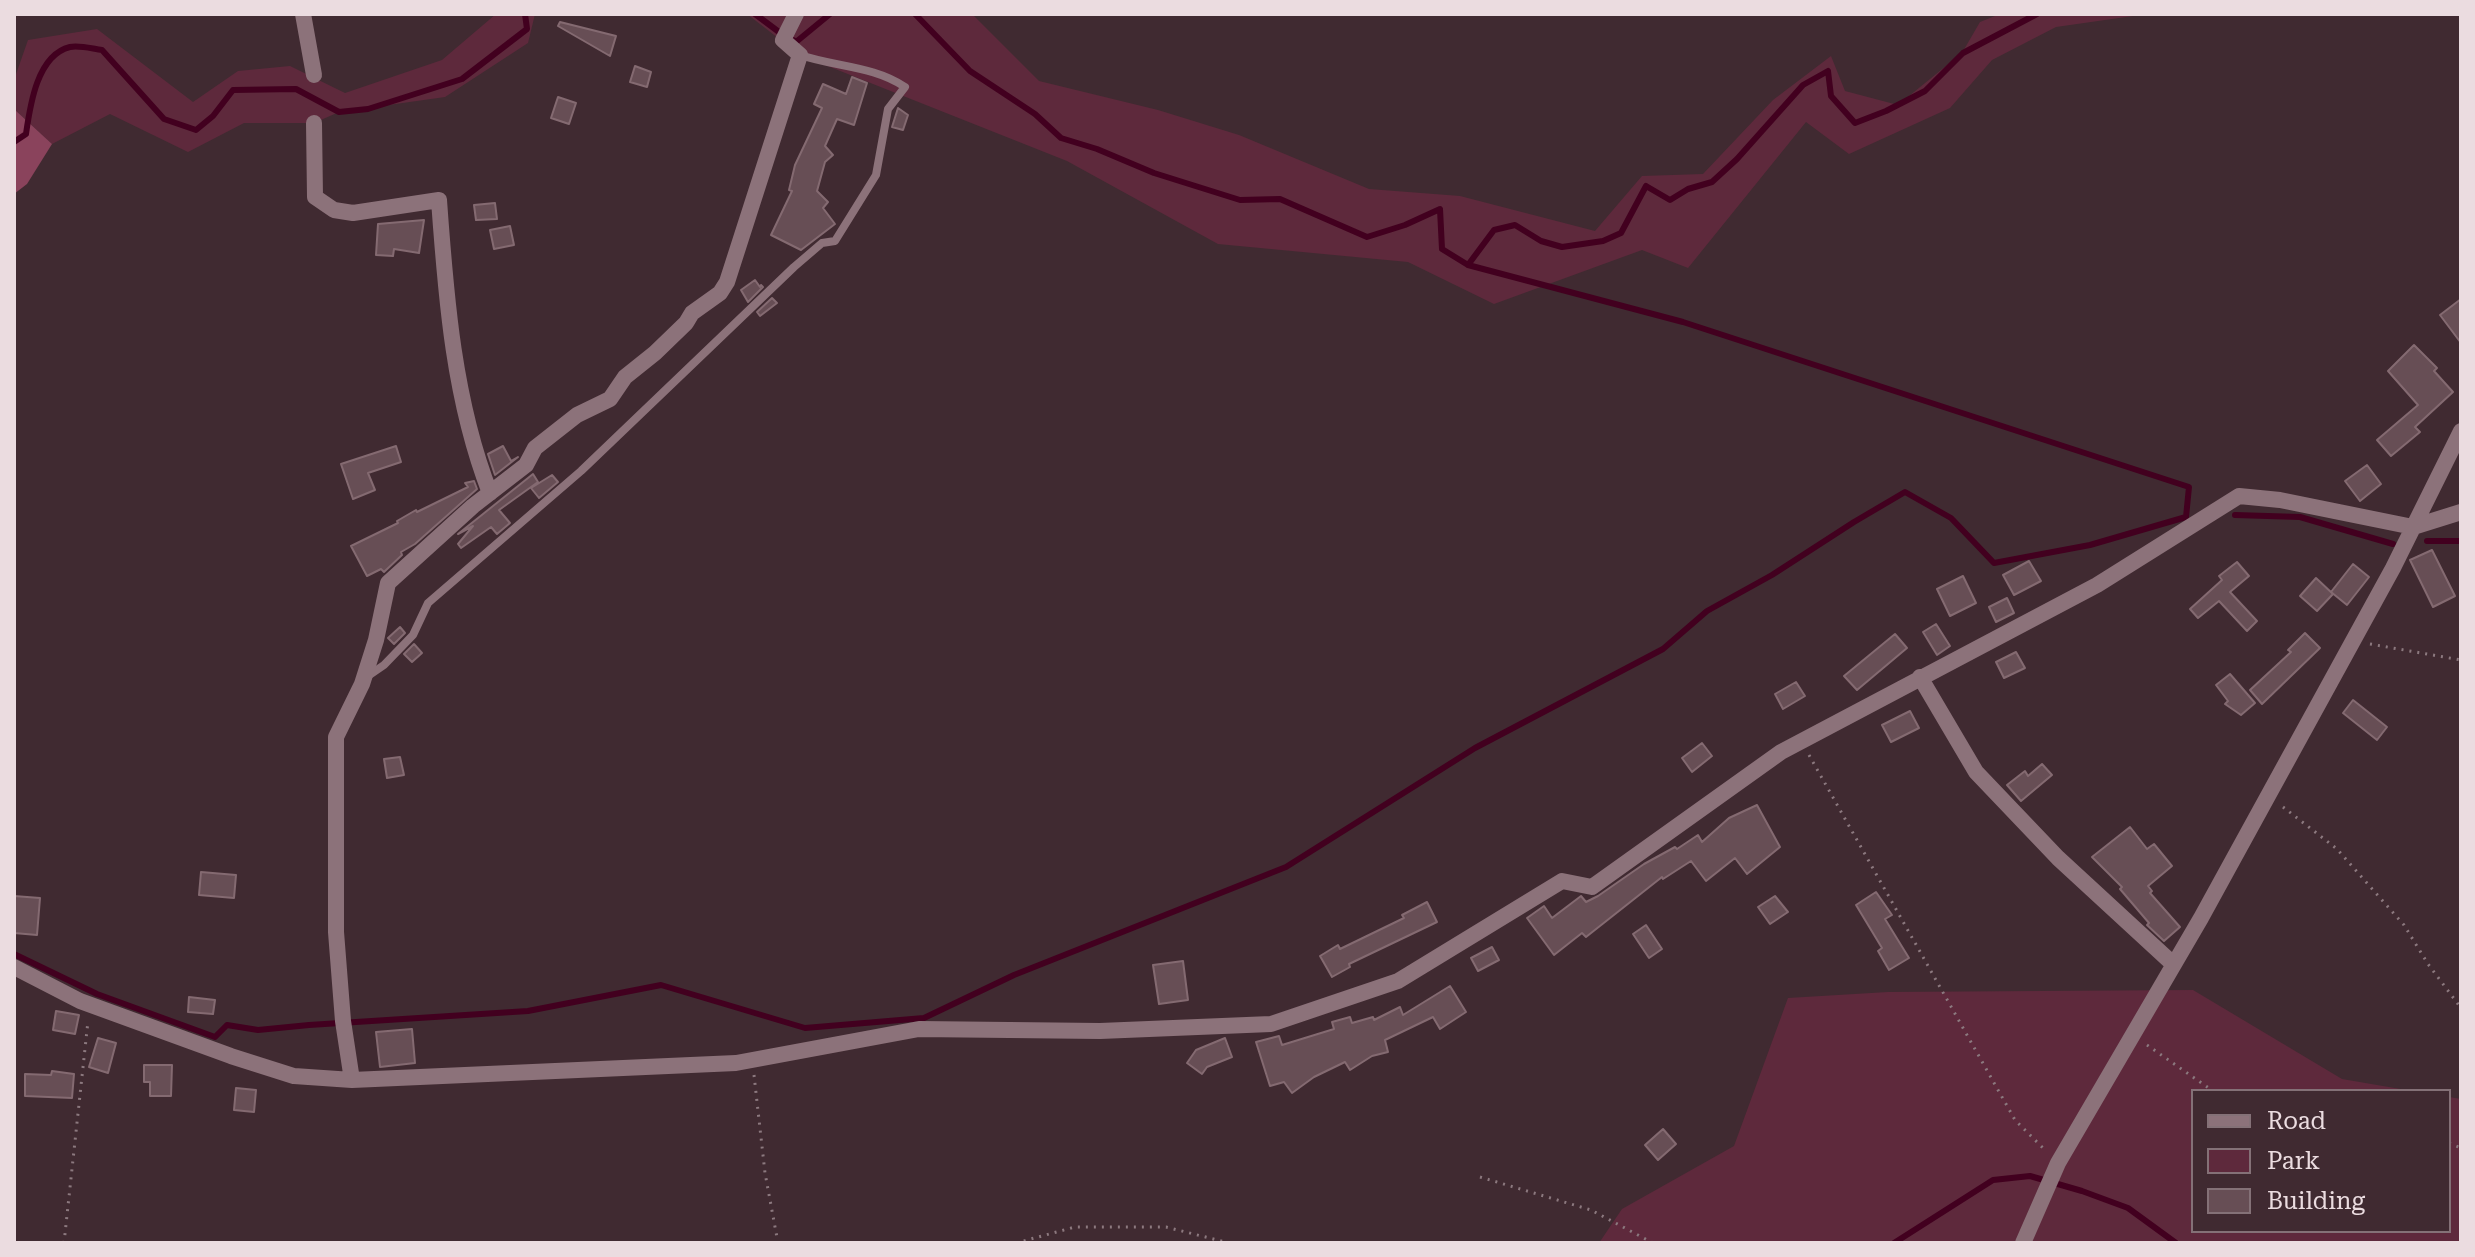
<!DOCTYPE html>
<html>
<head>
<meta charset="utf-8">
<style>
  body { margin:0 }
  #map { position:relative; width:2475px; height:1257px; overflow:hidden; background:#402a31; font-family:"Roboto Serif",serif }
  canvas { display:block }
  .frame { position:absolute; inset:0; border:16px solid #ebdce0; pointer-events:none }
  .legend { position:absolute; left:2191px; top:1089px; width:260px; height:144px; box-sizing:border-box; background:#402a31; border:2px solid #847177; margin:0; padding:10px 14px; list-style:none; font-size:24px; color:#ebdce0 }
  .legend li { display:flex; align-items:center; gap:16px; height:40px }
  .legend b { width:40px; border:2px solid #847177 }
</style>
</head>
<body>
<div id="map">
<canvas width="2475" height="1257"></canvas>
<div class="frame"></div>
<ul class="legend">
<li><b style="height:10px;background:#8c727a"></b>Road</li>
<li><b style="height:22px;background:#5e293c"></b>Park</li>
<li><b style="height:22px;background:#674e55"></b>Building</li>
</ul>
</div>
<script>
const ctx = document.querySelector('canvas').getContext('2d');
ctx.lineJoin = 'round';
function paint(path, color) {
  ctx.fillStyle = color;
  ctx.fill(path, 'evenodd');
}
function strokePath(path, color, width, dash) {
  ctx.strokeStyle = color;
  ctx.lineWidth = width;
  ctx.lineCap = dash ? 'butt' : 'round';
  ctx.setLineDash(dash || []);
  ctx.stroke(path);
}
const green = new Path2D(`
  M496,14H535L528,43L445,97L339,112L314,123H244L188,152L110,114L52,144L14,109V80L28,40L97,29L193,102L238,71L290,66L345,93L442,60Z
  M747,14H972L1039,81L1158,110L1239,135L1369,189L1460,196L1595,231L1642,176L1703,174L1773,100L1831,56L1845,91L1898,105L1962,53L1980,22L2000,14H2147L2056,27L1992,60L1950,108L1849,154L1806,122L1688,268L1642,250L1494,304L1408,262L1218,244L1067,161L800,55Z
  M2193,990L2342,1079L2412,1091H2193V1231H2449V1097L2461,1099V1243H1599L1622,1209L1734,1146L1788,998L1888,992Z`);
const forest = new Path2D(`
  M14,109L52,144L27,184L14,194Z`);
const stream = new Path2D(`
  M755,14L783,35
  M915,14L970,71L1035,114L1061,138L1097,149L1154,173L1240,200L1280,199L1367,237L1405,225L1440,209L1442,249L1468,265L1494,230L1515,225L1541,241L1562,247L1603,241L1621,233L1646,186L1670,200L1688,189L1712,182L1737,159L1803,85L1828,71L1831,96L1855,123L1886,111L1925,91L1963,53L2037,14
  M793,40L796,42L830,14
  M14,142L26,134C30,106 37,55 70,47C80,45 93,49 102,50L164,119L196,130L213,116L233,90L296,89L339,112L368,109L462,79L527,29L525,14
  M2235,515L2300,517L2393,544
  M2427,541H2461
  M14,954L97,994L215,1037L227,1025L258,1030L309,1025L528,1011L661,985L805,1028L924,1018L1014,975L1286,867L1475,748L1663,649L1707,611L1772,575L1854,522L1905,492L1951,518L1994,563L2090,545L2186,517L2189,487L1683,322L1468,265
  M1894,1243L1993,1180L2030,1176L2082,1191L2128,1208L2176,1243`);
const building = new Path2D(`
  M560,22L616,36L610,56L558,26Z
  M635,66L651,72L647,87L630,82Z
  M852,77L867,83L854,125L837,119L825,146L833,155L825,162L817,191L828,202L823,208L835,224L801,250L771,235L792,191L789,190L795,165L822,108L814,104L823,84L846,94Z
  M558,97L576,103L569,124L551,118Z
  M898,108L908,115L903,130L892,127Z
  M495,203L497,219L476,220L474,205Z
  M424,220L419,253L394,249L393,256L376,255L378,224Z
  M510,226L514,245L494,249L490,230Z
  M755,280L760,287L761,285L763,287L748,302L741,290Z
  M772,298L777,303L760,316L757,312Z
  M2461,299V343L2440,315Z
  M2414,345L2437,368L2434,371L2453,392L2415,427L2420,432L2391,456L2377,440L2418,405L2388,371Z
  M396,446L401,462L368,473L375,490L353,499L341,464Z
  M503,446L511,461L518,457L495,475L488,454Z
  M2367,465L2381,484L2360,501L2345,481Z
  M533,474L538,482L499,510L510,523L497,534L491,527L461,548L458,544L473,526L458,534Z
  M552,475L558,482L539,498L531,488Z
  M474,481L477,489L415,544L401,552L402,555L384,572L381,569L367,576L351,546L398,523L397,521L416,510L417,512L468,487L465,483Z
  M2432,550L2455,596L2433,607L2410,560Z
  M2029,561L2041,581L2014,595L2003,575Z
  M2237,562L2249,576L2230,592L2257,621L2247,631L2219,601L2198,618L2190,609L2222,580L2219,576Z
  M2353,564L2369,577L2347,605L2331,592Z
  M1963,576L1976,603L1950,616L1937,589Z
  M2316,578L2333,594L2317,611L2300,596Z
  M2007,598L2014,613L1996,622L1989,607Z
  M1936,624L1950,646L1937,655L1923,632Z
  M400,627L405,633L394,644L388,638Z
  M2305,633L2320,648L2262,704L2250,690L2291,652L2288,650Z
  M1895,634L1907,648L1857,690L1844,676Z
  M414,644L422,653L412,662L404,654Z
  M2016,652L2025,668L2004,678L1996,662Z
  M2230,674L2255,703L2241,715L2225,704L2228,701L2216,685Z
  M1796,682L1805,696L1783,709L1775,694Z
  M2353,700L2387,727L2377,740L2343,713Z
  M1910,711L1919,728L1891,742L1882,725Z
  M1702,743L1712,756L1692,772L1682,758Z
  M400,757L404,775L387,778L384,759Z
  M2042,764L2052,775L2021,801L2007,785L2025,771L2028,776Z
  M1757,805L1780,847L1747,874L1735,858L1706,881L1691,861L1663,879L1662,877L1586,937L1582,933L1554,955L1527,918L1544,906L1552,918L1581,896L1586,902L1598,896L1644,864L1675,847L1677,849L1698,835L1702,842L1729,818Z
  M2130,827L2147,849L2154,844L2172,866L2148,886L2152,891L2150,893L2180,927L2164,941L2147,925L2149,923L2120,889L2122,887L2092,857Z
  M201,872L236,875L234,898L199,895Z
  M1876,892L1892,915L1885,919L1909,958L1889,970L1878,951L1882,948L1856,905Z
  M14,896L40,898L37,935L14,933Z
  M1775,896L1788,912L1770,924L1758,907Z
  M1427,902L1437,922L1349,964L1350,967L1332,977L1320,956L1338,945L1340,949L1404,918L1402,915Z
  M1646,925L1662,949L1649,958L1633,934Z
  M1492,947L1499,960L1478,971L1471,958Z
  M1183,961L1188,1000L1159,1004L1153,965Z
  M1450,986L1466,1012L1440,1029L1433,1017L1385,1040L1388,1052L1372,1056L1350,1070L1345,1062L1314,1077L1292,1093L1284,1082L1270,1086L1256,1042L1279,1036L1282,1045L1334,1029L1332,1022L1350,1017L1352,1023L1373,1017L1374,1020L1400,1007L1403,1015Z
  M189,997L215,1000L213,1014L188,1012Z
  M56,1011L79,1015L75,1034L53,1030Z
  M412,1029L415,1063L380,1067L376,1032Z
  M98,1038L116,1043L108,1073L89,1067Z
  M1225,1038L1232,1057L1207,1067L1202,1074L1187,1063L1196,1050Z
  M144,1065H172L171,1096H150V1082H144Z
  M52,1071L74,1074L72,1098L25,1096V1074L51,1075Z
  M236,1088L256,1090L254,1112L234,1110Z
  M1663,1129L1676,1144L1658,1160L1645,1145Z`);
const path = new Path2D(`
  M2370,644L2461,660
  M1809,755L2015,1120L2044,1149
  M2283,807L2337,849L2404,925L2428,964L2461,1008
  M2147,1045L2213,1091
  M754,1075L765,1173L778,1243
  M2449,1143L2461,1148
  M1480,1177L1591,1210L1653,1243
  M64,1243L88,1021
  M1016,1243L1075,1227H1166L1229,1243`);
const service = new Path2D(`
  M368,676L384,665L413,635L428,603L581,471L794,267L822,243L835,241L876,175L888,109L905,87C874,66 836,67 800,55`);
const minor = new Path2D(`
  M303,14L314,75
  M314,123L315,197L334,210L353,213L439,200C446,299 454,401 490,493
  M1920,677L1976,772L2058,858L2172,963
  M14,967L80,1001L231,1056L294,1076L352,1080L736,1063L919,1029L1100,1031L1271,1024L1398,981L1562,881L1592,887L1781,752L2097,585L2239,496L2280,500L2413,527L2461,512
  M352,1080L343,1021L336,932V737L362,684L376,640L388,583L473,506L526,465L535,448L577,415L610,399L625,377L655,353L686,323L692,313L720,293L727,282L800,55L783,40L796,14
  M2023,1243L2058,1163L2201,918L2393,568L2461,431`);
paint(green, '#5e293c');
paint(forest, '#8a435c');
strokePath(stream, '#42001f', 6);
paint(building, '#674e55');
strokePath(building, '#846a71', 2);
strokePath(path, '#8c797f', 3, [2, 6]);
strokePath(service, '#8c727a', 8);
strokePath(minor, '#8c727a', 16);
</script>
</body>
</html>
